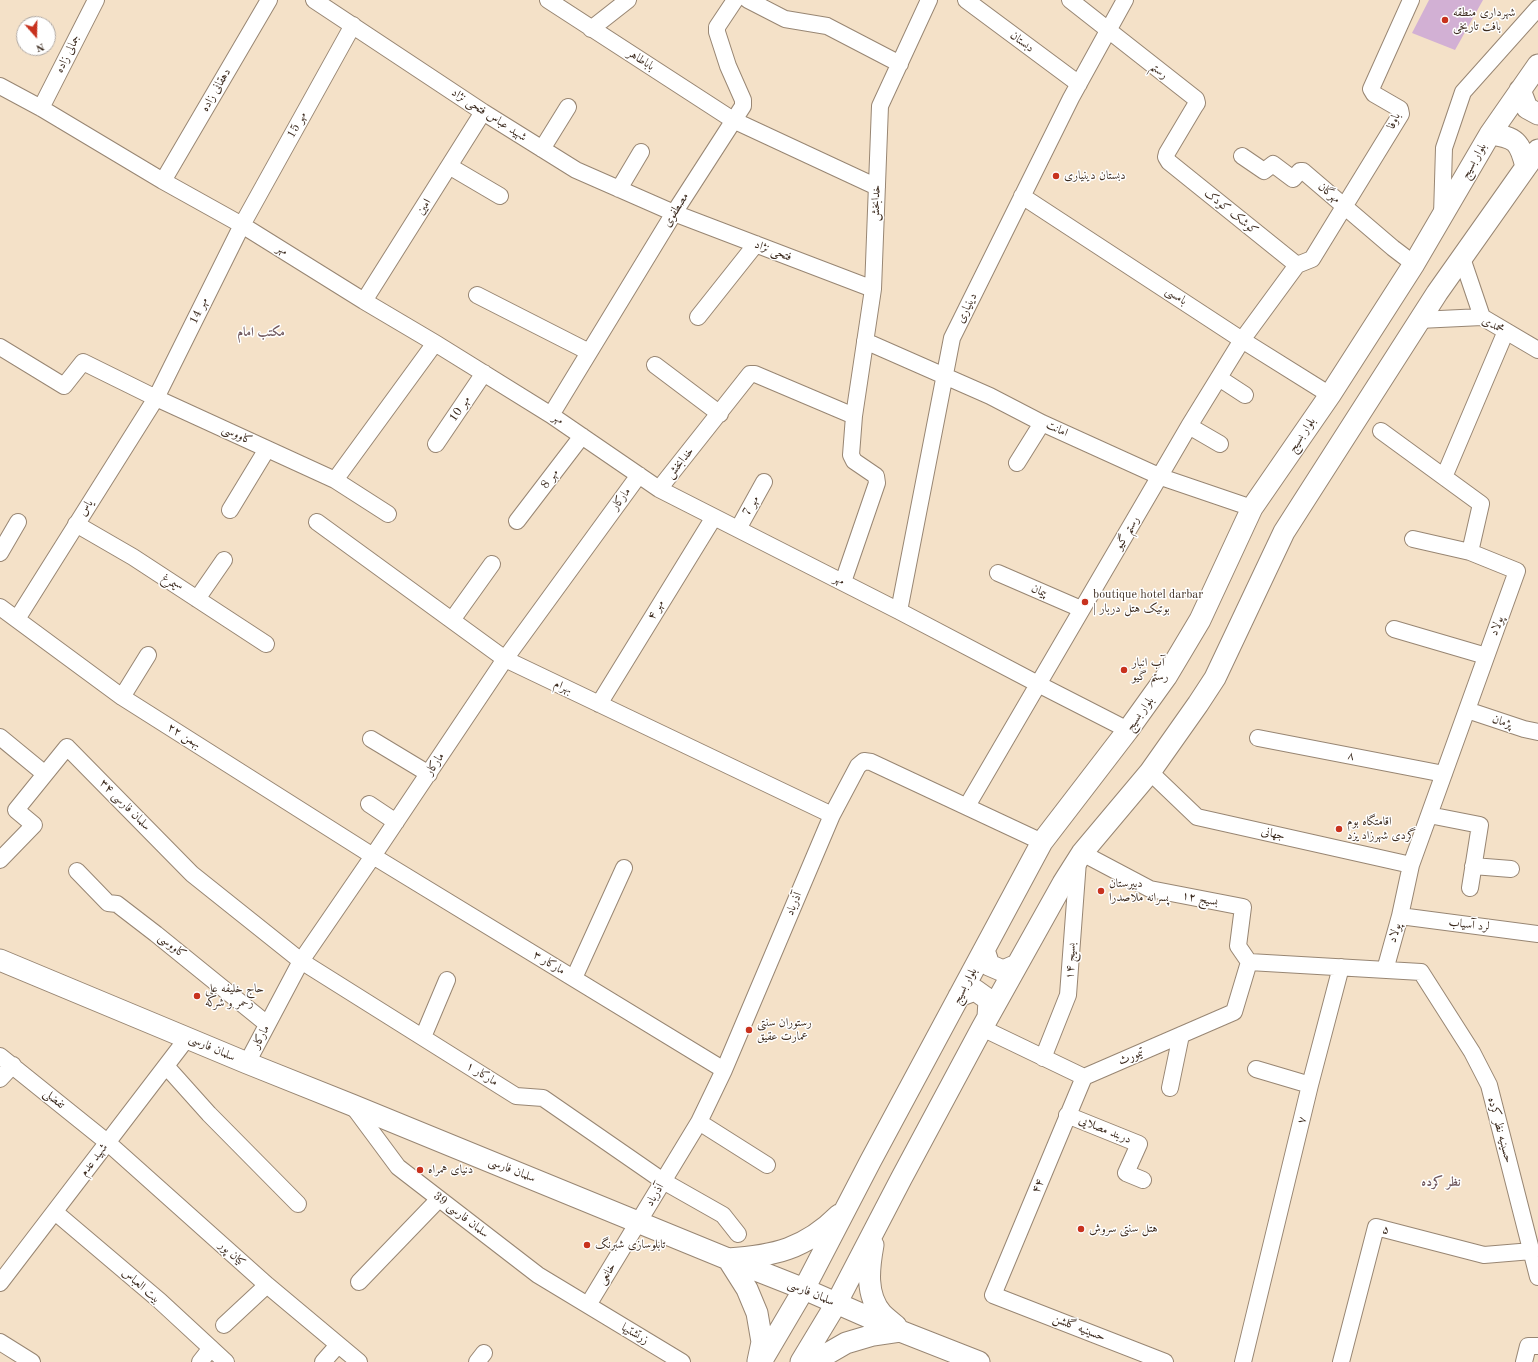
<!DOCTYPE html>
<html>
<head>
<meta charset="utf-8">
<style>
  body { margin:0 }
  #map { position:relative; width:1538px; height:1362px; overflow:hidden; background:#f4e1c8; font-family:"Old Standard TT",serif }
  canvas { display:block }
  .north { position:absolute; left:16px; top:16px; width:40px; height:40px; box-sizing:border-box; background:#fff; border:1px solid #b1aaa5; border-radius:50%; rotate:160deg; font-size:11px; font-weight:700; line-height:16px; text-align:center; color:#3b2a1e }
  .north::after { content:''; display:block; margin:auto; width:14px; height:18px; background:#c8321e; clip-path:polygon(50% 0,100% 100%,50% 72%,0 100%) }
</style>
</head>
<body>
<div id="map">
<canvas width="1538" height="1362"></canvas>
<div class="north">N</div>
</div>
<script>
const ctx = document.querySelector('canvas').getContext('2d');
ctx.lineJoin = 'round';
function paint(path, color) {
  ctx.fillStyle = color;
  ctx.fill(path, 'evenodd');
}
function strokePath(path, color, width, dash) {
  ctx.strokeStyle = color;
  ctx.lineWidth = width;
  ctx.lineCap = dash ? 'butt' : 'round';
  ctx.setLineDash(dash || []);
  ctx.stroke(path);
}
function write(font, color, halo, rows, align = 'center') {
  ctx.font = font + ' "Old Standard TT",Amiri,serif';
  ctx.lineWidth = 3;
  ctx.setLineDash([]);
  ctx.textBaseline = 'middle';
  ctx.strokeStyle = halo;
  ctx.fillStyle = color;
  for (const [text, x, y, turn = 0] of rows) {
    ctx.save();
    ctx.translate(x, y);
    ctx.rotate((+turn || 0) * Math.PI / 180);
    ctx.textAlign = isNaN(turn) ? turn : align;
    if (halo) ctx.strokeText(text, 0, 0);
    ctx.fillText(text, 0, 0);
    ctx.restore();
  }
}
const building = new Path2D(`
  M1429,0H1483L1455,50L1412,33Z`);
const minor = new Path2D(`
  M314,0L483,112L576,170L674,213L873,289
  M548,0L733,120L877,187
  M748,0L785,19L827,26L900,64
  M966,0L1079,84
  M1070,0L1196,99L1197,103L1195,106L1167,153L1166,157L1169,162L1297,265
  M591,29L628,0
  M0,86L41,108L163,181L242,225L364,301L435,343L551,415L659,489L899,611L1038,684L1128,730
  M41,108L96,0
  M542,149L568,107
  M1242,156L1264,171L1273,164L1293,179L1300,171H1303L1393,248L1414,264
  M449,166L500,196
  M163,181L269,0
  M619,189L641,152
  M1022,196L1242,340L1330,395
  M1442,215L1444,148L1463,92L1538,8
  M1462,258L1482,317
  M1297,265L1312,259L1401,114L1400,109L1374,94L1371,89L1411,0
  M477,295L589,352
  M364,301L483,112
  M698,317L756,244
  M1419,320L1482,317L1538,350
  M865,341L990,396L1042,423L1161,477L1252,508
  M0,347L64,386L83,362L156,398L335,480L388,514
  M655,365L720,414
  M1219,378L1245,395
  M551,415L674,213L743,106V100L728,66L717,32V27L735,0
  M1189,426L1220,444
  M1381,431L1444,477
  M436,444L484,373
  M1017,463L1042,423
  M335,480L435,343
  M659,489L750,374H755L854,416
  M230,510L267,449
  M517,521L582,436
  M317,522L505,659L832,815
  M76,524L133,557L266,644
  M738,529L764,482
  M1413,539L1470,552
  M0,553L18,522
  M998,573L1081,609
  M843,582L877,483L876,476L854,461L851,455L854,416L873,289L880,106L929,0
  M197,599L224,560
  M0,607L122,697L373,856L724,1070
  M899,611L952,338L1071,98L1125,0
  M17,619L156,398L242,225L353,25
  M452,620L492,564
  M1394,629L1486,656
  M122,697L148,655
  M599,704L714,517
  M1467,710L1524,729L1538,732
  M0,737L45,774
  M1258,738L1444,774
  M371,739L429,774
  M1150,772L1197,817L1411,865
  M369,804L396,822
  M967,806L1189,426L1242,340L1297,265
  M1429,815L1480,825L1470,888
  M1082,853L1150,889L1243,907L1238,946L1249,962
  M0,860L34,825L16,810L67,747L192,874L301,961L516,1096L543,1098L663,1181L723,1215L738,1234
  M1473,866L1511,869
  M77,871L108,903L117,904L156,934L267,1024
  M1400,916L1538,934
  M1249,962L1421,972L1472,1052L1489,1085L1538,1277
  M1385,970L1400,916L1411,865L1517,571L1470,552L1481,504L1444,477L1506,331
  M574,978L624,868
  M982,1028L1084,1077L1234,1012L1249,962
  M423,1037L447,980
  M0,1056L107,1142L267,1285L359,1362
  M1043,1058L1068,995L1078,861
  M247,1063L301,961L373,856L505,659L639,475
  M166,1066L209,1114L298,1204
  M1256,1069L1310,1085
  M1084,1077L993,1295L1165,1362
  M0,1079L13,1065
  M1170,1088L1181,1035
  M352,1105L398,1167L538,1275L682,1362
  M1067,1115L1139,1144L1126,1173L1143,1180
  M699,1122L767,1165
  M55,1212L160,1301L226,1362
  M359,1282L439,1199
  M0,1283L188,1037
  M588,1305L699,1122L724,1070L832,815L858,766L864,761L871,762L1042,842
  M224,1325L267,1285
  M0,1342L32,1362
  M200,1362L211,1348
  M323,1362L338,1345
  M477,1362L484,1353
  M1243,1362L1310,1085L1341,967
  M1341,1362L1376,1227L1484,1255L1532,1251
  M1524,1362L1528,1346H1538`);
const major = new Path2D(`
  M1520,90L1527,108L1538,114
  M1490,134C1516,137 1520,142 1526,167
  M984,950L989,965L1003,971L1017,965
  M0,960L247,1063L352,1105L728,1259L804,1289L900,1331L979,1362
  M959,996L975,990L989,1000L988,1017
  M873,1245C869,1267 865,1295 882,1314C886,1318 891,1322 896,1326
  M758,1361L762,1342L757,1313L747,1289L728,1259C774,1256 805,1249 839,1215
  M761,1362L804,1289L870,1162L1042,842L1128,730L1166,677L1200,620L1252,508L1330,395L1414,264L1490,134L1538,65
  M801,1362L836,1304L901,1179L982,1028L1063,883L1082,853L1150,772L1198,704L1215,678L1284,532L1437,293L1538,150
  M813,1362L846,1343L873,1335L900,1331`);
const markers = [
  [1445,20,4,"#c8321e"],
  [1056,176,4,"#c8321e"],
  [1085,602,4,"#c8321e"],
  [1124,670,4,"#c8321e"],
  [1339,829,4,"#c8321e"],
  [1101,891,4,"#c8321e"],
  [197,996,4,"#c8321e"],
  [749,1030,4,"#c8321e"],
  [420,1170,4,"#c8321e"],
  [1081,1229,4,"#c8321e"],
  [587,1245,4,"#c8321e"]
];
const poiNames = [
  ["شهرداری منطقه",1453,13],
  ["بافت تاریخی",1453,27],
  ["دبستان دینیاری",1064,176],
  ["boutique hotel darbar",1093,595],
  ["| بوتیک هتل دربار",1093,609],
  ["آب انبار",1132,663],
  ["رستم گیو",1132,677],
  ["اقامتگاه بوم",1347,822],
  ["گردی شهرزاد یزد",1347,836],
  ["دبیرستان",1109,884],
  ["پسرانه ملاصدرا",1109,898],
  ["حاج خلیفه علی",205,989],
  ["رحمر و شرکه",205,1003],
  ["رستوران سنتی",757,1023],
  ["عمارت عقیق",757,1037],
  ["دنیای همراه",428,1170],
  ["هتل سنتی سروش",1089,1229],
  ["تابلوسازی شبرنگ",595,1245]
];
const streetNames = [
  ["دبستان",1022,42,37],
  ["جمالی زاده",68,54,-63],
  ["باباطاهر",641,60,33],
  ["رستم",1159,71,38],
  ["دهقانی زاده",216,90,-60],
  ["شهید عباس فتحی نژاد",489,115,33],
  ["باوفا",1394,121,-66],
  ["مهر 15",297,125,-61],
  ["بلوار بسیج",1474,161,-60],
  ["مهرگان",1329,193,40],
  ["خدابخش",876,203,-88],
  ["امین",424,207,-58],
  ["مصطفوی",676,210,-58],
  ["کوشک کودک",1231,212,39],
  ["مهر",282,250,32],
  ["فتحی نژاد",773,251,21],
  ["بامسی",1176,296,33],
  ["دینیاری",967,308,-64],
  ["مهر 14",199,311,-64],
  ["محمدی",1493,325,26],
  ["مهر 10",460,409,-56],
  ["مهر",558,419,34],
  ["امانت",1057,429,25],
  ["کاووسی",237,435,25],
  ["بلوار بسیج",1302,435,-56],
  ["خدابخش",680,463,-51],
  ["مهر 8",550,479,-53],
  ["مارکار",621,499,-54],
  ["مهر 7",751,506,-60],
  ["یاس",86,508,-58],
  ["رستم گیو",1127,533,-59],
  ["مهر",839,580,27],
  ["سیمرغ",172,583,33],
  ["پیمان",1039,591,24],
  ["مهر ۴",656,610,-58],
  ["پولاد",1497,626,-70],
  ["بهرام",563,687,25],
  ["بلوار بسیج",1140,714,-54],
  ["پژمان",1502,722,19],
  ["۲۲ بهمن",184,736,32],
  ["۸",1351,756,11],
  ["مارکار",435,764,-56],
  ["سلمان فارسی ۳۴",125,805,45],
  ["جهانی",1273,834,13],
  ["بسیج ۱۲",1200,899,11],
  ["آذرباد",794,904,-67],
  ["لرد آسیاب",1469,925,7],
  ["پولاد",1395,933,-74],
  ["کاووسی",172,946,39],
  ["بسیج ۱۴",1071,961,-86],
  ["مارکار ۳",549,963,31],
  ["بلوار بسیج",965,986,-62],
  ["مارکار",261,1037,-62],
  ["سلمان فارسی",212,1048,24],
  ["تیمورث",1131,1057,-23],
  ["مارکار ۱",482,1074,32],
  ["تفضلی",54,1099,39],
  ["۷",1302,1120,-76],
  ["دربند مصلایی",1105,1130,22],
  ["حسینیه نظر کرده",1500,1130,75],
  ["شهید عدم",94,1160,-53],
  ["سلمان فارسی",512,1170,22],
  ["۴۴",1038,1186,-68],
  ["آذرباد",655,1195,-59],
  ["سلمان فارسی 39",461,1215,38],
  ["۵",1386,1230,14],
  ["کیان پور",232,1254,42],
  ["خانعی",607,1274,-59],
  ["بیت العباس",141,1286,41],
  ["سلمان فارسی",811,1293,23],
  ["حسینیه گلشن",1079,1328,21],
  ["زرتشتیها",635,1334,31]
];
const neighbourhoodNames = [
  ["مکتب امام",261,333],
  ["نظر کرده",1441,1183]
];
paint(building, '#d2b0d4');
strokePath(minor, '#988673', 18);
strokePath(major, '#988673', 23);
strokePath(minor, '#fff', 16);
strokePath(major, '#fff', 21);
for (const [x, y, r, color] of markers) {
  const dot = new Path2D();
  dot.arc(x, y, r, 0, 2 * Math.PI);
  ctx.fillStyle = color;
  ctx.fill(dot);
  strokePath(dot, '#fff', 1.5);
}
write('12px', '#3b2a1e', '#fff', poiNames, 'left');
write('12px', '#3b2a1e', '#fff', streetNames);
write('bold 13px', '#70595e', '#fff', neighbourhoodNames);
</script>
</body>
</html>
